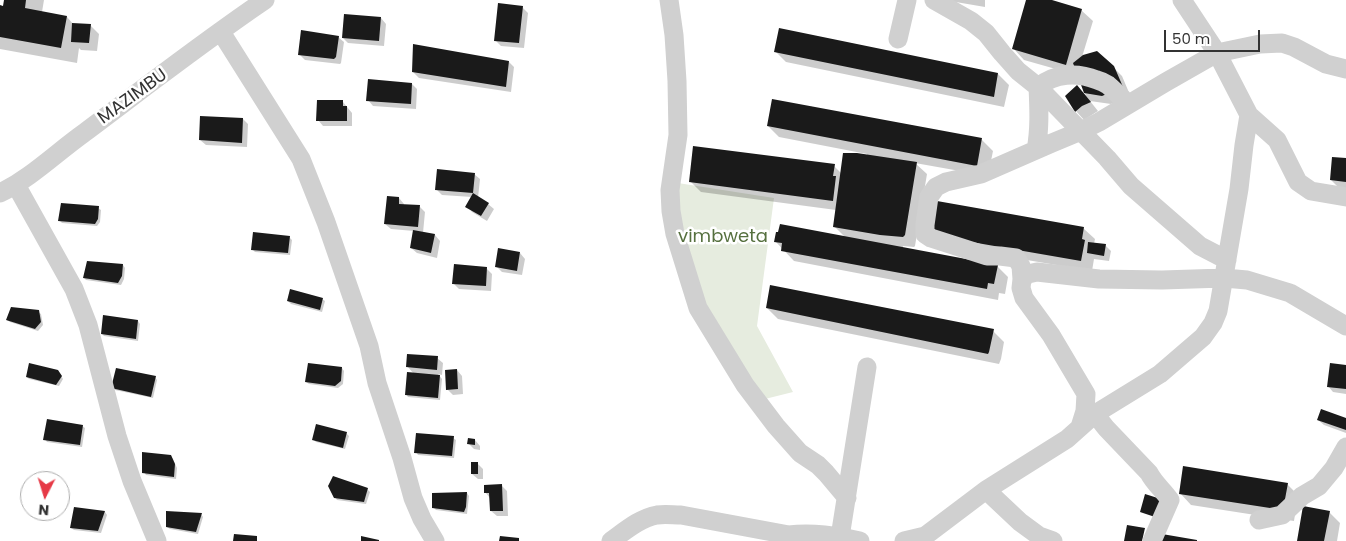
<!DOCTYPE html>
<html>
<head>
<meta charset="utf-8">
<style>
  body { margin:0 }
  #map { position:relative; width:1346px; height:541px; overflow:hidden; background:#fff; font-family:Poppins,sans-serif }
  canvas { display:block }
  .north { position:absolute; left:20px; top:471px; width:50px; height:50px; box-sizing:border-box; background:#fff; border:1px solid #adadad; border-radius:50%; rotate:185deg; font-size:14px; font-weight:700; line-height:20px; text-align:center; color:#333 }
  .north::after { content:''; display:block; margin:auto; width:18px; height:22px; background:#e63946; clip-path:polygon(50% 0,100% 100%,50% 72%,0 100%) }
  .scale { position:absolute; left:1164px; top:30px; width:96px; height:22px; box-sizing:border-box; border:2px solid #333; border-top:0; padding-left:6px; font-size:15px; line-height:18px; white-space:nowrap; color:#333; -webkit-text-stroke:4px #fff; paint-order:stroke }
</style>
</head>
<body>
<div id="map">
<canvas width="1346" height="541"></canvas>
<div class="north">N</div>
<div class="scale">50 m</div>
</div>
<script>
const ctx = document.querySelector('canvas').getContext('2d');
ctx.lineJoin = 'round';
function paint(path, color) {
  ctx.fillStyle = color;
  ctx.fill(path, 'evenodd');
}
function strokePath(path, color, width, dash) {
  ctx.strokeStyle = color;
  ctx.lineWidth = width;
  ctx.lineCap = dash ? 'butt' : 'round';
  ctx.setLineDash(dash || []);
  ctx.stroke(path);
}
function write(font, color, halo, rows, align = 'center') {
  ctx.font = font + ' Poppins,sans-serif';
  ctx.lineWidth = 5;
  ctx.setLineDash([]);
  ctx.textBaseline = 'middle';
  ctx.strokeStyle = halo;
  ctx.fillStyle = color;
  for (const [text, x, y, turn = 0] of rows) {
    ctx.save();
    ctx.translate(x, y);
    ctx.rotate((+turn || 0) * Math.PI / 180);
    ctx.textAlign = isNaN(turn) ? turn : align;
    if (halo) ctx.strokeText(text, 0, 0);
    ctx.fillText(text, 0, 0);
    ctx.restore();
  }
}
const green = new Path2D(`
  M665,181L774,198L757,326L793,392L757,401L696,302Z`);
const shadow = new Path2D(`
  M5,0H44L42,12L67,17L74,25H90L99,34L97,51L81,50L79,48L77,63L0,49V7H4Z
  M944,0H985V7Z
  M1028,0H1048L1081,10L1093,21L1082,57L1113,67L1122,76L1130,95L1111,104L1090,101L1098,111L1084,120L1076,111L1067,96L1077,87L1086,96L1077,73V75L1024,60L1013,48Z
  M522,7L528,13L524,48L501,46L496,41Z
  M381,18L386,24L384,46L348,43L343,38Z
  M338,37L344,42L341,63L340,64L305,60L300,55Z
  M775,51L998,74L1009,85L1004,107L786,62Z
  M509,62L514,67L511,92L419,78L413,72Z
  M412,84L417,89L416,109L373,106L368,100Z
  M773,100L982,140L993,151L988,176L915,163L927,174L915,246L914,247L903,246V248L997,266L1008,277L1005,294L999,293L998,300L794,261L775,241L779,234L845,237L834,226L836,210L701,192L690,181L834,166L841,173L867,156V154L779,137L768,126Z
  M343,102L352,113V126H323L318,120Z
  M243,119L248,124L247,147L206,145L200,140Z
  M1346,159V189L1339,188L1331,180Z
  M474,174L480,179L478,198L488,204L494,209L487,221L472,212L467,206L472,197L442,195L436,189Z
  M399,198L404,204V205L420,207L425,212L423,233L435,235L440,241L437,258L417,253L411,248L414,231L391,229L385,224Z
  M98,208L101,210L100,222L97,226L62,223L60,221Z
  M1083,228L1095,239L1094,244L1105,245L1111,251L1109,261L1094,259L1092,271L944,246Z
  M289,237L292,240L290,255L255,252L252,249Z
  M520,253L525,259L522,275L502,272L496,266Z
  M123,265L125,268L124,279L121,285L86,280L84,278Z
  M487,269L492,274L491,291L459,289L453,283Z
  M322,299L325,301L322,312L291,304L288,301Z
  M767,308L993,331L1004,342L1001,359L999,364L778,319Z
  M38,312L41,314L43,325L38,331L10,322L7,320Z
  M104,317L138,321L140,324L138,341L104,336L102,334Z
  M437,358L443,363L442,375L438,374L442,379L440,400L408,397L406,394L414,374L407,366Z
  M1346,366V394L1333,392L1328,386Z
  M342,368L344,371L343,384L338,388L309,384L306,382Z
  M457,370L462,376L463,394L453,395L447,389Z
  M60,374L63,379L59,386L29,379L27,377Z
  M155,377L157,380L153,398L115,390L113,387Z
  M1346,419V433L1324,425L1318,420Z
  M82,426L85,428L82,447L47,442L45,439Z
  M346,433L349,436L345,449L316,442L313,439Z
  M453,438L456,440L454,458L418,455L416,452Z
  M475,440L480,446V450L474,449L469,444Z
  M171,456L173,459L177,468L176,479L146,475L144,472Z
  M477,463L483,469V479H478L472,474Z
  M1287,484L1298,495L1294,521L1191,505L1180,493Z
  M501,485L507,491L508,516H497L491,511L490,498L485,492Z
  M367,489L370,492L366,504L337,500L335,497Z
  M467,493L469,496L467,514L436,510L433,507Z
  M75,508L105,512L107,515L101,533L74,530L71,528Z
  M1329,512L1340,523L1337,541H1298Z
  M201,514L203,517L198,534L170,529L167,527Z`);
const building = new Path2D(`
  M4,0H26L25,8L67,16L61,48L0,37V5L3,6Z
  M1026,0H1052L1082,9L1066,65L1012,49Z
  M498,3L523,6L519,43L494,41Z
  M344,14L381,17L379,41L342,38Z
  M72,23L91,24L89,43L71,42Z
  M779,28L998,73L994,97L774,52Z
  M301,30L339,36L336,57L334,59L298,55Z
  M413,44L509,61L506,87L412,72Z
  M1097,51L1114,66L1123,87L1102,96L1084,93L1073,63L1083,55Z
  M368,79L412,83L411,104L366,101Z
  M1077,85L1091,102L1082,106L1075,112L1065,96Z
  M772,99L982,138L977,166L767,126Z
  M317,100H343V106H347V121H316Z
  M200,116L243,118L242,143L199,140Z
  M693,146L835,164L833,176H836L833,201L689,182Z
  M843,153H857L917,162L905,235L903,237L880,235L833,227Z
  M1332,157L1346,158V182L1330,180Z
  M437,169L475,173L473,193L435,190Z
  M473,193L489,203L481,216L465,207Z
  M387,196L399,197V204L420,205L418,227L384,224Z
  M937,201L1084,227L1082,239L1085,240L1081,261L931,235Z
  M61,203L99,206L98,219L95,224L58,221Z
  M780,224L998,265L994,284L988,283L987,289L781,251L782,243L774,242L776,232H778Z
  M413,230L435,234L431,253L410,248Z
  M253,232L290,236L288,253L251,250Z
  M1088,242L1106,244L1104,256L1087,253Z
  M498,248L520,252L517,271L495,267Z
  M87,261L123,264L122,276L118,283L83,278Z
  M454,264L487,267L486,286L452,284Z
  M770,285L994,329L989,352L988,354L766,308Z
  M290,289L323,298L320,310L287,301Z
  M11,307L39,310L41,322L35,329L6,320Z
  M103,315L138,320L136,339L101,334Z
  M407,354L438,356L437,370L406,367Z
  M29,363L58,370L62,376L56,385L26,377Z
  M308,363L342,367L341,381L335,386L305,382Z
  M1330,363L1346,365V389L1327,387Z
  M116,368L156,376L151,397L111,388Z
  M457,369L458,389L446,390L445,370Z
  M407,372L440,375L438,398L405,395Z
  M1321,409L1346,418V430L1317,420Z
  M47,419L83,425L80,445L43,440Z
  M316,424L347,432L343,448L312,440Z
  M416,433L454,436L452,456L414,453Z
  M468,438L475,439V445L467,444Z
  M142,452L171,455L175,464L174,477L142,473Z
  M471,462H478V474H471Z
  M1183,466L1288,483L1283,510L1179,494Z
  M333,476L368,488L364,502L334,498L328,486Z
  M502,484L503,511H490L489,493H484V485Z
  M467,492L466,507L464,512L432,508V493Z
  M1145,494L1164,500L1158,518L1140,512Z
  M1303,506L1330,511L1324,541H1297Z
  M74,507L105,511L98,531L70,528Z
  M166,511L202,513L196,532L166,527Z
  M1127,525L1145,528L1142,541H1124Z
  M234,534L257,536V541H233Z
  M1162,534L1197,540V541H1161Z
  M361,536L379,540V541H361Z
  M500,536L519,538V541H499Z`);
const minor = new Path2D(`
  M669,0L674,35L677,81L678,135L670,190L671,211L675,234L698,308L745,385L776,426L800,453L818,465L826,473L847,498
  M934,0L971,21L986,33L1002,53L1018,71L1038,87L1107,158L1131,186L1200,246L1227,260
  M1182,0L1217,53L1249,115L1277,140L1298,182L1311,191L1346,197
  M221,32L301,159L326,222L369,346L377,383L402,458L413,498L422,519L435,541
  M898,39L907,0
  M1036,150C1040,129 1039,109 1038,87C1055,73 1077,72 1097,80C1101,81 1105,83 1108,85C1115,91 1122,98 1128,104
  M16,185L74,289L88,325L117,436L132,481L157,541
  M0,193C31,178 56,153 84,133C144,88 203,42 265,0
  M1022,279L1021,266L1016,258L1000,256H987L931,238L925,234V225L929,197L936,187L946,182L981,174L1052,143L1081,131L1099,122L1166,82L1217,53L1260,44L1282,43L1294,47L1326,64L1346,69
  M1095,414L1106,428L1149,473C1154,483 1163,490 1170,500L1152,541
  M1080,427L1085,411L1086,394L1051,335L1024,298L1021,288L1022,279L1028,274L1037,272L1099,279L1162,280L1224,278L1247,280L1290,293L1346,326
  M986,490L1020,522L1039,536L1053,541
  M1259,520L1282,515L1302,496L1319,486L1334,468L1346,447
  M611,541C625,531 640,518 657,515C665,514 673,515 681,515L789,535C813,532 836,536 860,541
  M845,541L840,537L867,367
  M904,541L925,536L986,490L1067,439L1095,414L1160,374L1203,337L1213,323L1218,311L1239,189L1244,145L1249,115`);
const streetNames = [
  ["MAZIMBU",133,97,-36]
];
const parkNames = [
  ["vimbweta",723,237]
];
paint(green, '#e6ecdf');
paint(shadow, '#0003');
paint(building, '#1a1a1a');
strokePath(minor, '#d0d0d0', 19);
write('18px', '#333', '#fff', streetNames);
write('18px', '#56703f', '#fff', parkNames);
</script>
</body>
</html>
